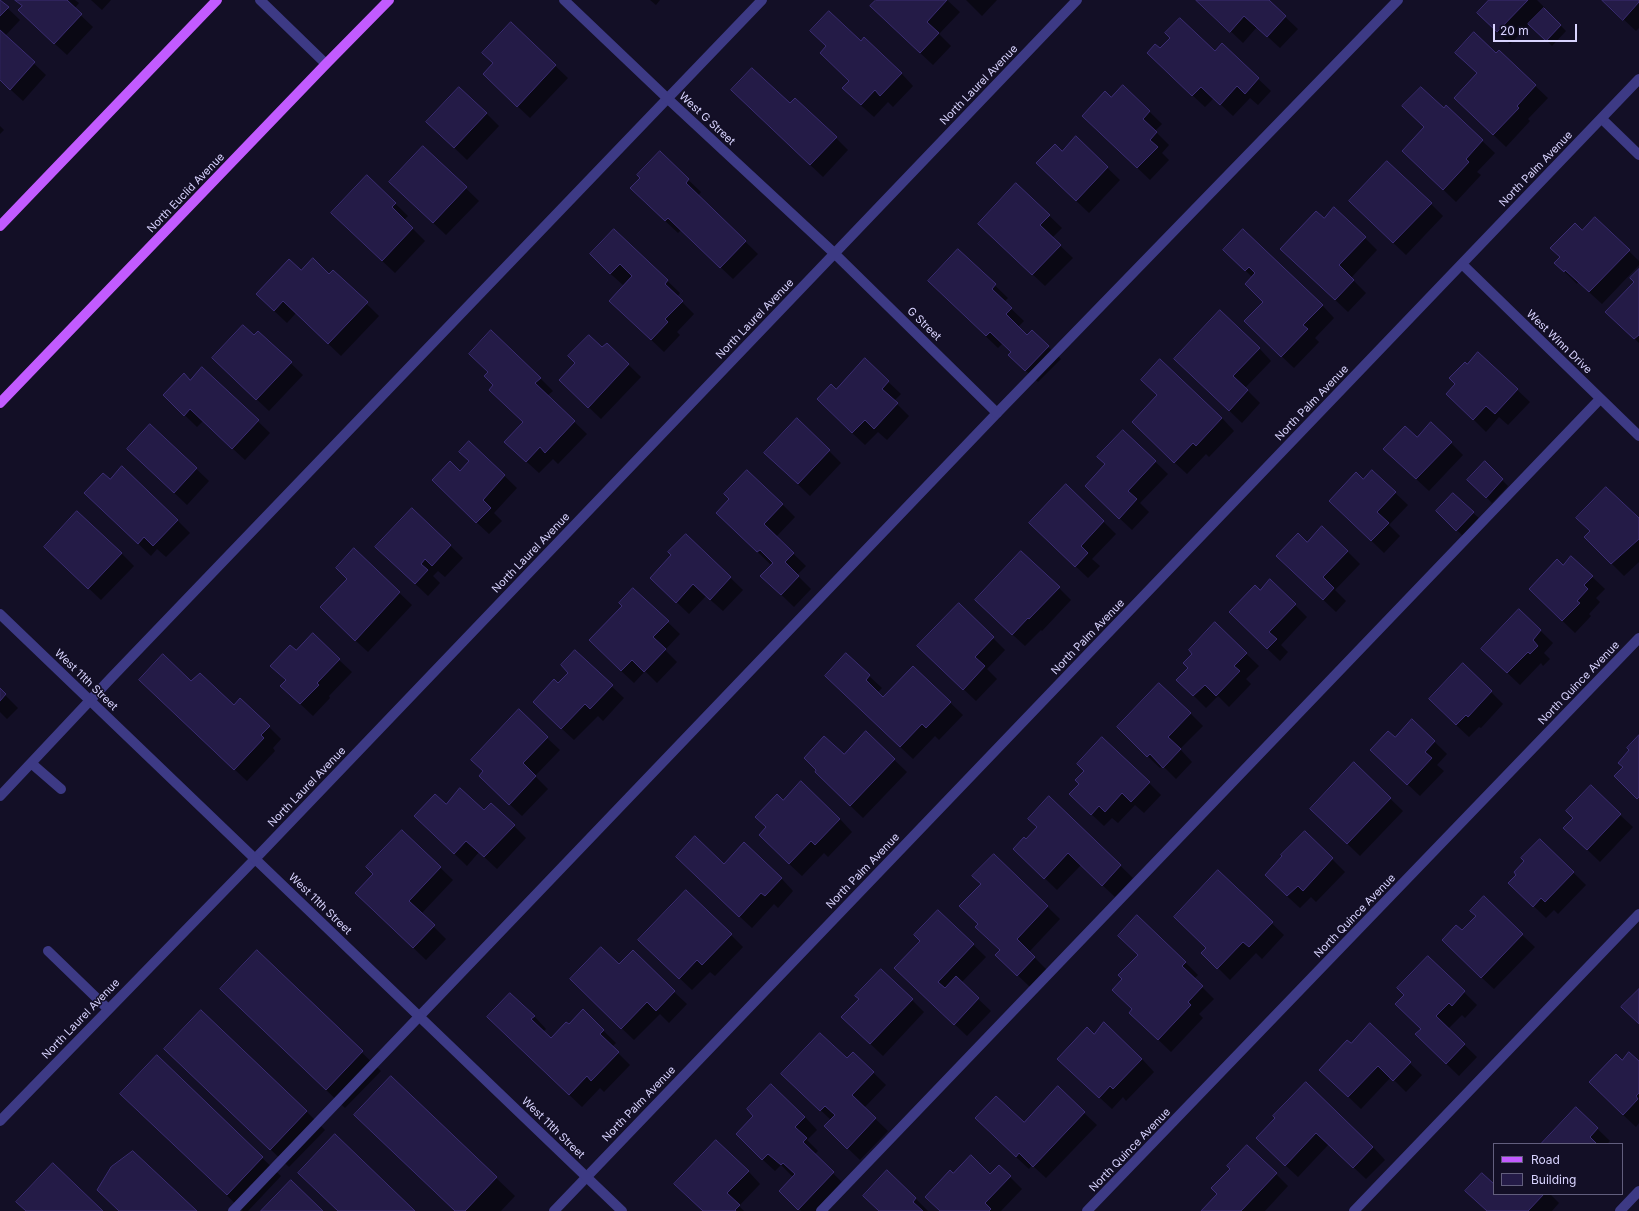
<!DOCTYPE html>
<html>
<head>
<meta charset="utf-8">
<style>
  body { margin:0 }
  #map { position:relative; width:1639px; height:1211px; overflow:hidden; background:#130f26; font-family:Inter,sans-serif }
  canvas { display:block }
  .legend { position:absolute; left:1493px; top:1143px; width:130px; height:52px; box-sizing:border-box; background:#130f26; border:1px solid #625e7d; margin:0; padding:5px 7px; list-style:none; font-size:12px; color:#d9d4ff }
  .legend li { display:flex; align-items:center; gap:8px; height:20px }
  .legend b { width:20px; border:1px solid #625e7d }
  .scale { position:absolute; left:1493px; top:24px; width:84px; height:18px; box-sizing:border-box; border:2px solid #d9d4ff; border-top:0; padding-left:5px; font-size:12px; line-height:14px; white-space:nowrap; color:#d9d4ff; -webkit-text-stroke:3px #130f26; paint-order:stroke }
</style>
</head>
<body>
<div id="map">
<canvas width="1639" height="1211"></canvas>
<ul class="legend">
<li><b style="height:5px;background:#c25bff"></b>Road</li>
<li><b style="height:11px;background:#241b47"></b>Building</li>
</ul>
<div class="scale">20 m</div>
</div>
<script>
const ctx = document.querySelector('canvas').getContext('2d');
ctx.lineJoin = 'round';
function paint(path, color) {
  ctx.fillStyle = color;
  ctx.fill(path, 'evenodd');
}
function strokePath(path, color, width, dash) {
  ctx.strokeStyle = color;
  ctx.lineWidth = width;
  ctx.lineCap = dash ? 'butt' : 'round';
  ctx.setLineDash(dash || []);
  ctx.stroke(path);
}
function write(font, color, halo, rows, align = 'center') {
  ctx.font = font + ' Inter,sans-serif';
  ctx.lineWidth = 3;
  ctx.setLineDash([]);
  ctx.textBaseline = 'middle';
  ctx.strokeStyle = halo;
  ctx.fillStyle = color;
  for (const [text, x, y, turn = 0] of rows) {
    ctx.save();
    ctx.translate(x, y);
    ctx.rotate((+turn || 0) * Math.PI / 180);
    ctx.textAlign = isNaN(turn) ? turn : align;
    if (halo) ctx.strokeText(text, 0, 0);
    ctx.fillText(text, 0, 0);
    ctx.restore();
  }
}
const shadow = new Path2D(`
  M15,0H75L79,3L74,9L93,27L67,55L32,23L23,7Z
  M91,0H111L102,10Z
  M650,0H660L656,5Z
  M877,0H947L960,12L939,34L951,46L933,65L883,18Z
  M966,0H997L982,16Z
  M1198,0H1267L1298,29L1280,48L1257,27L1243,43Z
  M1491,0H1537L1545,8L1544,9L1566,31L1552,46L1530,24L1510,44L1478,13Z
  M1603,0H1639V28L1636,31Z
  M0,1L20,20L5,36L46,75L23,101L0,80Z
  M511,24L568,78L530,118L496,86L494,64Z
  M861,42L901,73L913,86L893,107L888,102L874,117L856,101L851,81Z
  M1222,45L1271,91L1258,105L1250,98L1233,116L1214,98L1205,107L1160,65V50L1215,52Z
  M1499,52L1548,98L1528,119L1530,121L1506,147L1468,110Z
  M1123,86L1162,124L1155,131L1169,145L1162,153L1169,160L1150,180L1096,128L1111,98Z
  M745,103L790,105L836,138L848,150L823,177Z
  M1446,107L1495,153L1477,172L1481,175L1456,202L1416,163Z
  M486,113L499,126L467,160L440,134Z
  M0,126L4,130L0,134Z
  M1076,138L1120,180L1089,213L1050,176L1062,152Z
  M423,147L479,201L446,235L403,194Z
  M660,153L701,192L698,196L758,254L733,279L681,230L678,233L644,201Z
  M367,176L408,216L404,220L425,241L395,273L344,225Z
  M1017,185L1062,228L1052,238L1073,258L1045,286L992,236Z
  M1431,204L1443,216L1406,255L1362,213Z
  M1595,218L1639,261V265L1602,304L1578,282L1577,284L1556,263Z
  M1324,220L1365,238L1377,250L1351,278L1366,293L1348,312L1294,261Z
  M614,230L680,293L677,297L694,314L677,332L680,335L664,352L623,313L624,286L603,267Z
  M958,250L1008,298L1004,302L1024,321L1018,327L1027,337L1048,347L1061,359L1038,382L1022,367L1012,353L1003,343L998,348L941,293Z
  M1225,250L1322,305L1334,318L1315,338L1319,342L1294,368L1258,334L1264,302L1252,277Z
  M1639,270V343L1607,312L1635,282Z
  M333,271L379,316L341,356L296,313L287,323L269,306L301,272L329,275Z
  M258,332L303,375L269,411L226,370Z
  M607,344L641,377L601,419L573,392Z
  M1259,348L1271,361L1245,388L1260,403L1242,423L1188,371Z
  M1478,353L1530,402L1508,425L1499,417L1486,432L1460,406L1457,384L1467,365Z
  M865,360L901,394L894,401L909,416L887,440L878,432L865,445L830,412L836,391Z
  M202,368L270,433L245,460L203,421L197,427L164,395L190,381Z
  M489,372L540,378L553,391L547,396L587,434L558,464L553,459L539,473L518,454L524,422L494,385Z
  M1158,396L1222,418L1234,431L1209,457L1206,454L1187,474L1145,435Z
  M1431,423L1463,455L1429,491L1397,461Z
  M151,426L209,481L187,505L141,461Z
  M1123,431L1168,474L1140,503L1149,512L1132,530L1098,498L1106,465Z
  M469,442L517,488L494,513L502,521L489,534L445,493L460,472L470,462Z
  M829,451L841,463L810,496L778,465Z
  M1485,463L1508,486L1492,503L1469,480Z
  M1372,471L1408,505L1389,525L1400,536L1384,553L1343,513L1363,481Z
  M110,480L177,520L190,533L166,557L157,549L151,556L98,505Z
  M1066,485L1116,534L1092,559L1100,566L1088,578L1043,535Z
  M782,504L795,517L776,537L806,566L797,575L811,589L794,607L762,576L774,563L773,561L770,564L730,525Z
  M412,509L463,558L445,577L438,571L433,576L440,583L428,596L389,559Z
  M1437,511L1473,513L1479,518L1463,536Z
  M1639,520V562L1624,576L1598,550Z
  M686,535L743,590L723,611L706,596L689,614L664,590L672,556Z
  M1307,543L1347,551L1360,564L1335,590L1346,601L1336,612L1290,568Z
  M354,550L412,605L368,652L333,620L348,579Z
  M121,553L134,566L101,600L58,559Z
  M1571,557L1605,589L1596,598L1600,602L1589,614L1591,616L1575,633L1542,601Z
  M1059,588L1071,600L1042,631L1041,630L1025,646L988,612Z
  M633,589L680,634L665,650L677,662L657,683L645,671L634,683L602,653L623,606Z
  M1260,591L1295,605L1307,617L1281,645L1288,652L1280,661L1243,625Z
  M1519,610L1553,643L1544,653L1550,659L1543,666L1541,663L1520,685L1495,661Z
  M1215,624L1259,666L1246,679L1251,684L1229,707L1218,696L1206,708L1190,692L1189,668L1194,654Z
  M993,638L1005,650L987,669L997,679L976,701L931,658Z
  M296,652L339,660L352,672L329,696L330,698L313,716L294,698L286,681L271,666Z
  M575,652L624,698L603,721L598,716L574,740L546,714L558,684L569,673Z
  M913,667L963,715L939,740L935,736L913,759L838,688L869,676L882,688L878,692L884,698Z
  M191,683L269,727L281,739L273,748L275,751L247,781L152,692Z
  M0,690L18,708L7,719L0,712Z
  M1491,692L1503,704L1481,728L1479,727L1469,737L1442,712Z
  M1190,713L1203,726L1180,749L1192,762L1176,779L1163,766L1160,768L1131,740Z
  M1412,720L1447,754L1437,765L1444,771L1420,796L1384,762L1395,739Z
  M866,733L907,772L863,818L828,784L844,756Z
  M547,738L560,750L535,776L548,789L522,816L493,788Z
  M1354,764L1403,811L1360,856L1324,821Z
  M1149,783L1161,795L1144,813L1135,805L1118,823L1112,818L1104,826L1070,794Z
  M1049,797L1133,878L1115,897L1081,865L1057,890L1027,861L1026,840L1038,827Z
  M783,802L840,819L852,832L828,857L824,853L802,876L772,848L767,828Z
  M446,805L484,812L514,826L526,838L497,869L479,852L467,866L428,828Z
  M1620,815L1633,827L1600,862L1565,828Z
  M402,831L453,880L421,914L446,939L426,960L369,905L374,874Z
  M1305,832L1345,872L1316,902L1311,897L1300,908L1278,888Z
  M1540,840L1586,885L1558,914L1554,910L1546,918L1510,883L1518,875Z
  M994,855L1060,919L1029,952L1047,970L1030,987L1009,967L1001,951L979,924L982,884Z
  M724,865L781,878L793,891L778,908L774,904L752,928L689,869Z
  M1218,872L1284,935L1262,959L1256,953L1230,980L1203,953L1207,949Z
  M938,911L986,957L961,983L991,1011L967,1036L908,980L921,941Z
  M731,935L743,947L715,976L710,972L692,990L652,952Z
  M1522,935L1535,947L1494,989L1455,953Z
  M257,952L381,1071L345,1108L240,1008Z
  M1428,957L1477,1005L1465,1018L1462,1015L1448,1029L1477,1057L1459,1076L1429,1047L1406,995Z
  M1185,962L1198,975L1194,979L1214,999L1199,1014L1203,1018L1171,1052L1143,1025L1134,1010Z
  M619,966L674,992L687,1004L669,1023L660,1014L634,1040L584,992Z
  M912,1000L924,1012L883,1056L855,1029Z
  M583,1011L616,1043L612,1047L630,1065L604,1092L600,1088L582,1107L501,1030L534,1016L546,1029L543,1032L551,1039L569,1026Z
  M1370,1025L1422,1075L1406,1092L1391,1077L1361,1109L1333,1082L1351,1045Z
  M1094,1035L1142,1059L1154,1072L1126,1101L1123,1097L1112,1109L1071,1071Z
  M853,1053L886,1085L864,1108L888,1131L860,1160L838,1139L831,1120L795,1086L847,1060Z
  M157,1057L281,1176L248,1211H243L140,1112Z
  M1622,1061L1639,1062V1123L1636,1127L1602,1095Z
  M184,1067L306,1111L325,1130L289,1167Z
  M391,1078L515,1196L501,1211H456Z
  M1576,1108L1610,1141L1607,1144H1542Z
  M1084,1113L1097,1125L1046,1178L1032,1165L1029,1169L988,1131Z
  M805,1117L817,1130L807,1140L818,1151L814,1155L846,1186L821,1211H801L780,1191L793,1177L781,1165L775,1171L749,1147Z
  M1276,1118L1373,1147L1385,1160L1366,1179L1329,1144L1298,1177L1270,1151Z
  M999,1166L1022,1189L1001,1211H941L953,1175H990Z
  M1231,1169L1276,1174L1288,1186L1265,1211H1203L1219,1194Z
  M748,1171L760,1184L739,1206L744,1211H703Z
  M887,1171L916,1199L928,1211H880Z
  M1494,1186V1194H1550L1559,1203L1552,1211H1487Z`);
const building = new Path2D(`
  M0,0L9,7L0,16Z
  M15,0H67L82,14L54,44L18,10L22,6Z
  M876,0H947L927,22L939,33L920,53L870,6Z
  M1196,0H1269L1286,16L1267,37L1244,16L1230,32Z
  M1489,0H1528L1497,32L1477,13Z
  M1602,0H1639V2L1623,20Z
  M1544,8L1561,25L1546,41L1528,24Z
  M829,11L861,41L864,37L902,73L880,96L875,90L861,105L842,88L849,81L820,53L826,46L810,31Z
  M1180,18L1215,51L1222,43L1259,78L1245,94L1237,86L1220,105L1201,87L1192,96L1147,53L1155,44L1160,48L1170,38L1165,33Z
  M511,22L556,65L517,107L483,74L493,63L482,53Z
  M0,30L35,62L10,90L0,80Z
  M1474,32L1496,53L1499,50L1536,85L1517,106L1519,108L1493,135L1454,98L1477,73L1455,53Z
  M752,68L790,103L795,98L837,137L810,165L731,90Z
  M1123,85L1150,111L1143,119L1157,132L1150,140L1158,147L1137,168L1082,116L1105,91L1111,97Z
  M459,87L487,113L454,148L426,122Z
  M1421,87L1444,108L1446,105L1483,140L1466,159L1469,162L1443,190L1402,151L1424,127L1402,106Z
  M1076,136L1108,167L1076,201L1036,163L1055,144L1062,151Z
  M423,146L467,187L433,223L389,182Z
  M660,151L689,179L686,183L746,241L720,268L668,218L665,221L630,188L640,178L637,175Z
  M1387,161L1432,203L1393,243L1349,201Z
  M367,175L396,203L392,207L413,228L382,261L331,213Z
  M1016,183L1050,215L1040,225L1061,245L1032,275L978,224Z
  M1334,207L1366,237L1339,265L1354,280L1335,300L1280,249L1316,211L1324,218Z
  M1595,217L1630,250L1589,292L1565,270L1564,272L1554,263L1560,257L1550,248L1575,223L1582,230Z
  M614,229L668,280L665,284L683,301L665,319L668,322L651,340L609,301L632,276L620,264L610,274L590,254Z
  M1243,229L1323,305L1303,325L1308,329L1281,357L1244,321L1263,302L1245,284L1255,273L1249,267L1245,271L1223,250Z
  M958,249L996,284L992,289L1012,308L1006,314L1027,335L1032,330L1049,346L1025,371L1008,355L1011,352L990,332L986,336L928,281Z
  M313,258L329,274L333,270L368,302L328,344L283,301L274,311L256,294L289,259L301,270Z
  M1639,269V335L1634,339L1605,312L1634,282L1630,278Z
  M1220,310L1260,348L1233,376L1248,390L1229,411L1174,359Z
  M243,325L254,335L258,331L292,362L256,400L212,358Z
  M491,330L541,378L535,383L575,421L545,453L540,447L526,462L504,442L523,422L489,390L493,385L484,376L488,372L469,354Z
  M589,335L602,347L607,343L629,364L588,408L559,380L575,363L568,356Z
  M1478,352L1518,389L1495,414L1486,406L1473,420L1446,394L1455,384L1449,378L1465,362L1467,364Z
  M865,358L889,381L882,389L898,403L874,429L865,420L852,433L817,399L831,384L836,389Z
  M1160,359L1222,418L1196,446L1193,443L1174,463L1132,422L1157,395L1141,380Z
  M202,367L259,420L232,449L190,409L184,416L163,395L184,373L190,380Z
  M797,418L830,450L798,484L764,453Z
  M1431,422L1452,442L1416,479L1383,449L1405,426L1417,437Z
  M150,424L197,468L174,493L127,449Z
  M1123,430L1156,461L1128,491L1137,499L1119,519L1085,486L1105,464L1097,457Z
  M469,441L505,475L483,500L491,508L476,523L432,480L450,461L460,471L469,461L459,452Z
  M1485,461L1503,479L1486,498L1467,480Z
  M122,466L178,520L153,546L144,537L138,544L84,493L103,473L110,479Z
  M747,470L783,504L764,524L794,553L785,562L799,576L781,595L760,576L773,563L760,550L757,552L716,513L729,499L724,494Z
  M1372,470L1396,492L1377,512L1389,523L1371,541L1329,501L1356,472L1363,479Z
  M1066,484L1104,521L1081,546L1088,553L1075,567L1029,523Z
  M1606,487L1639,518V539L1611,564L1584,537L1590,531L1576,518Z
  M1453,493L1474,512L1456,531L1436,511Z
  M412,508L451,545L432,566L425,559L421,564L428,570L415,584L375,547Z
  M77,511L122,553L88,589L44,547Z
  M1322,526L1348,551L1323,577L1334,588L1323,600L1276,556L1298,533L1307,542Z
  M686,534L731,577L710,600L693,584L676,603L650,578L671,555L668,552Z
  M354,548L400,592L355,641L320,607L347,579L336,568Z
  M1021,551L1060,587L1029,619L1028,618L1012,635L975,600Z
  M1571,556L1593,576L1584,585L1588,589L1577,601L1580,603L1562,621L1529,589L1557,559L1563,565Z
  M1270,579L1296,604L1269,632L1277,639L1267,649L1229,612L1255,585L1260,590Z
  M633,588L669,621L653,637L666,649L644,672L632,660L621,671L589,640L622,606L619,603Z
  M959,603L994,637L975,657L985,666L963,690L917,646Z
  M1519,609L1541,630L1533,640L1538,646L1530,654L1528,652L1507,673L1481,649Z
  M1215,622L1247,653L1234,666L1240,671L1216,696L1205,685L1193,696L1176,680L1188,668L1183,663L1192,654L1189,650Z
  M313,633L340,659L317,683L319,685L300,704L280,686L286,680L270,666L290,645L296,650Z
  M575,650L613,685L590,709L585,704L561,729L533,702L554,679L558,683L568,673L561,665Z
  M846,653L870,675L866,680L883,697L913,666L951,702L926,728L922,724L900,747L825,676Z
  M163,654L191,681L200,673L234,705L240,698L270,726L261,735L264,738L234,770L139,680Z
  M1463,663L1492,691L1468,717L1466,715L1456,725L1429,699Z
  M1159,683L1191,713L1168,737L1181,749L1163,768L1150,754L1147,757L1117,727Z
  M0,688L6,694L0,701Z
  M519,709L548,737L523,763L536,776L509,805L479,776L483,771L471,760Z
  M1412,719L1435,741L1425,752L1432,758L1407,785L1370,750L1388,731L1395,737Z
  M866,731L895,759L850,806L815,772L816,770L804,758L824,736L844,754Z
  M1639,735V797L1637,799L1614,776L1623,767L1618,763L1629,750L1627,748Z
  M1102,737L1150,782L1131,802L1122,793L1105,812L1099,806L1091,815L1069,794L1079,784L1075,780L1084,771L1077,764Z
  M1354,762L1391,798L1347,844L1310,809Z
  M801,781L840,819L815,845L811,841L789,864L759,835L766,827L755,817L777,794L783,800Z
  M1591,785L1621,814L1587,850L1563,828L1573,818L1566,811Z
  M460,788L484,810L491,803L515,825L484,857L466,841L454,854L414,816L435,794L446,804Z
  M1049,796L1121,865L1102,886L1068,853L1044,879L1013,849L1024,837L1026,839L1037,827L1028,819Z
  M402,830L441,867L409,901L435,925L413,948L355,893L373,874L366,867Z
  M1305,831L1333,858L1303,891L1298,886L1287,896L1265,875L1282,856L1281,855Z
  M695,836L724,864L744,842L782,878L765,896L761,893L739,917L676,857Z
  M1540,839L1574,872L1545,902L1541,898L1533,907L1508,883L1516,875L1514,872L1524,861L1521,858Z
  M994,854L1048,906L1017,939L1035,957L1017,976L995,955L1000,950L975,927L978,924L959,906L981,884L972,876Z
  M1218,870L1273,922L1249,947L1243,942L1217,969L1201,953L1206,948L1174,917Z
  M686,890L732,934L702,965L697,960L679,979L638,940Z
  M1484,896L1523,934L1481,978L1442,940L1456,925L1462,930L1476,916L1470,911Z
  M938,910L974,944L938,982L945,988L956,976L979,998L954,1025L894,968L920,941L914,935Z
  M1137,915L1186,962L1182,966L1203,986L1188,1002L1191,1005L1158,1040L1129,1013L1132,1009L1112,990L1122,979L1118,975L1138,955L1118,936Z
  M601,947L619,964L633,950L675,991L656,1011L647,1002L621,1029L570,979Z
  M257,950L363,1051L326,1090L220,989Z
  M1428,956L1465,991L1452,1006L1449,1003L1436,1016L1465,1044L1446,1064L1415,1034L1421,1029L1395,1004L1404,995L1397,988Z
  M881,969L913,999L870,1044L841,1017L859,999L855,996Z
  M1639,989V1024L1621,1007Z
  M510,993L535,1016L531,1019L551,1038L566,1022L569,1024L583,1009L604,1030L600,1034L619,1052L591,1081L587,1076L569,1095L487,1017Z
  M201,1010L307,1111L270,1150L164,1049Z
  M1104,1022L1142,1059L1113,1089L1110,1086L1099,1098L1057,1059L1087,1027L1094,1034Z
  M1370,1023L1411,1062L1393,1081L1378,1066L1348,1097L1319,1070L1347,1040L1351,1043Z
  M820,1033L847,1058L853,1052L874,1072L852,1095L876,1118L847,1149L824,1126L835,1115L825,1106L820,1111L781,1074Z
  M1629,1052L1639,1061V1093L1636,1096L1638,1099L1623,1115L1589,1082L1616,1054L1622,1060Z
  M157,1055L263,1157L227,1195L120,1094Z
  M391,1076L497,1177L465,1211H455L354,1115Z
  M1306,1082L1373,1147L1353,1168L1316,1133L1285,1166L1256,1138L1275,1118L1273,1116Z
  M771,1084L805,1117L795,1127L807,1138L803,1142L834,1172L798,1210L779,1191L795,1174L783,1163L781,1165L768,1154L762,1160L736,1134L753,1116L747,1109Z
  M1058,1086L1085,1112L1033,1167L1019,1153L1016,1157L975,1118L996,1096L1024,1122Z
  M1576,1107L1598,1128L1590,1137L1596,1143L1595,1144H1541Z
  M335,1134L415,1211H338L298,1173Z
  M716,1140L749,1171L727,1193L740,1205L735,1210L736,1211H703L674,1184Z
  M1247,1145L1277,1173L1241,1211H1201L1217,1194L1211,1188L1230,1169L1227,1166Z
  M133,1151L197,1211H119L97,1190L111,1167Z
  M971,1155L990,1174L999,1165L1011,1176L985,1203L991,1209L989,1211H940L925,1197L950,1170L953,1173Z
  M53,1163L103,1211H26L16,1202Z
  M887,1170L916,1198L913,1202L923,1211H879L863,1196Z
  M1482,1173L1494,1184V1194H1544L1528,1211H1487L1465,1191Z
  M291,1180L323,1211H261Z`);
const service = new Path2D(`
  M1602,119L1639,155
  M31,763L61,789
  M0,796L112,677L762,0
  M48,951L108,1009
  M233,1211L997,413L1398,0
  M821,1211L1600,399
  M1354,1211L1639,914`);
const minor = new Path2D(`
  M260,0L326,64
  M564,0L668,99L834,253L997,413
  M1462,264L1639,436
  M0,1121L255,859L1077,0
  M554,1211L1639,79
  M1087,1211L1639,638
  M1620,1211L1639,1191`);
const tertiary = new Path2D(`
  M0,614L622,1211`);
const primary = new Path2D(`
  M0,226L217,0
  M0,403L326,64L389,0`);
const streetNames = [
  ["North Laurel Avenue",979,85,-46],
  ["West G Street",707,119,43],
  ["North Palm Avenue",1536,169,-46],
  ["North Euclid Avenue",186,193,-46],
  ["North Laurel Avenue",755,319,-46],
  ["G Street",924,324,44],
  ["West Winn Drive",1559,342,44],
  ["North Palm Avenue",1312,403,-46],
  ["North Laurel Avenue",531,553,-46],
  ["North Palm Avenue",1088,637,-46],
  ["West 11th Street",86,680,44],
  ["North Quince Avenue",1579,683,-46],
  ["North Laurel Avenue",307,787,-46],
  ["North Palm Avenue",863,871,-46],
  ["West 11th Street",320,904,44],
  ["North Quince Avenue",1355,916,-46],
  ["North Laurel Avenue",81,1019,-46],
  ["North Palm Avenue",639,1104,-46],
  ["West 11th Street",553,1128,44],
  ["North Quince Avenue",1130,1150,-46]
];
paint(shadow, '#0007');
paint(building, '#241b47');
strokePath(building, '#3b2d73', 1);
strokePath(service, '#3d3a85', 10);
strokePath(minor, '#3d3a85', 10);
strokePath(tertiary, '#3d3a85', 10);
strokePath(primary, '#c25bff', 10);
write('11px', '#d9d4ff', '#130f26', streetNames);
</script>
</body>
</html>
